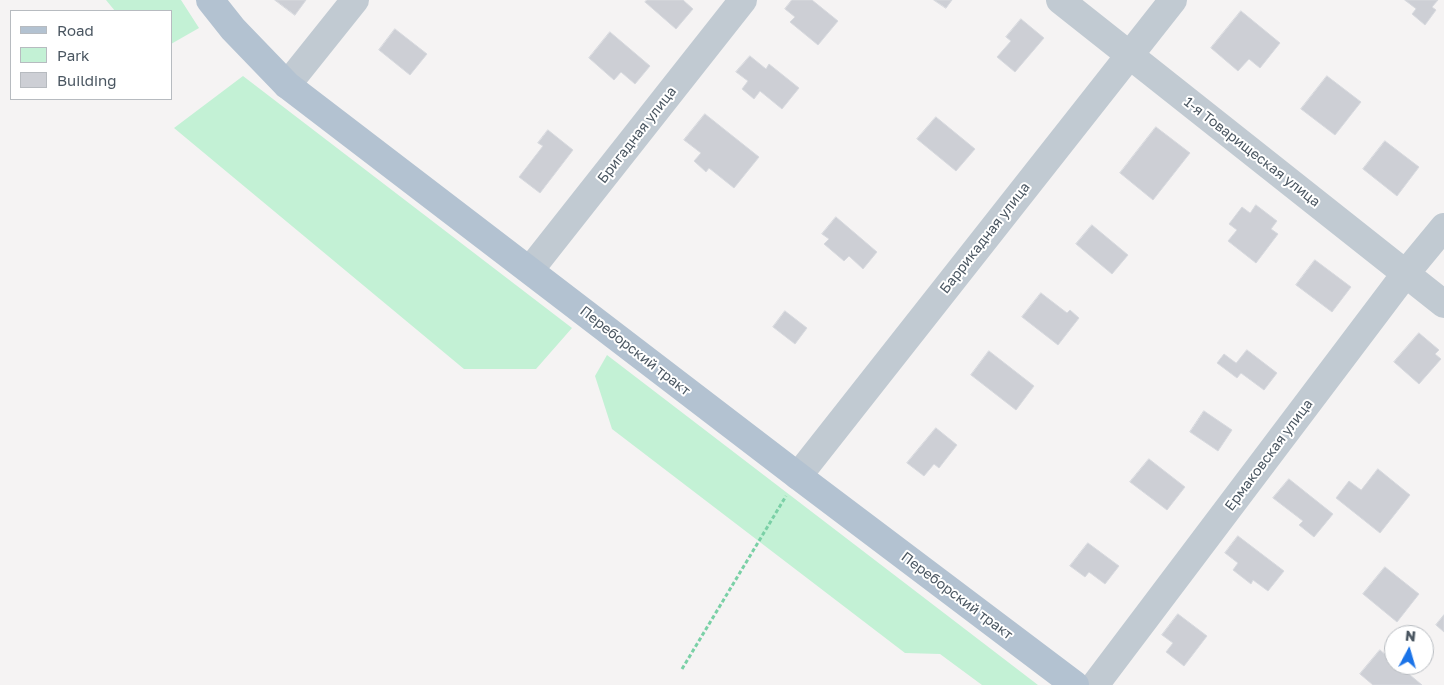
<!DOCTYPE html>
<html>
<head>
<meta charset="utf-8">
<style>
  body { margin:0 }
  #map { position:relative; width:1444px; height:685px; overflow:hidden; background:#f5f3f3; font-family:"Golos Text",sans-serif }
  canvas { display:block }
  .legend { position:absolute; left:10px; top:10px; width:162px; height:90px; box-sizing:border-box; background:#fff; border:1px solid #b7bbc0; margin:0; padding:6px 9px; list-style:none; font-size:15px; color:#4a5661 }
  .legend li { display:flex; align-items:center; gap:10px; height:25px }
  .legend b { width:25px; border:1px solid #b7bbc0 }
  .north { position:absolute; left:1384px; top:625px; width:50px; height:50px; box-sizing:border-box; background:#fff; border:1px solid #b7bbc0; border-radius:50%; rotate:6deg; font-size:14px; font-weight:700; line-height:20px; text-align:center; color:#4a5661 }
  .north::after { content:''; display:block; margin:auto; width:18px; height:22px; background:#1a73e8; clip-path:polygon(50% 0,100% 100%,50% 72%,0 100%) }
</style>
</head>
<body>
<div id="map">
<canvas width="1444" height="685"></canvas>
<ul class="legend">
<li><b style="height:6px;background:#b3c2d1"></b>Road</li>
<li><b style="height:14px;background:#c3f1d5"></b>Park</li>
<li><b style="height:14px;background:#cdcfd5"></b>Building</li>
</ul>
<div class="north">N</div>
</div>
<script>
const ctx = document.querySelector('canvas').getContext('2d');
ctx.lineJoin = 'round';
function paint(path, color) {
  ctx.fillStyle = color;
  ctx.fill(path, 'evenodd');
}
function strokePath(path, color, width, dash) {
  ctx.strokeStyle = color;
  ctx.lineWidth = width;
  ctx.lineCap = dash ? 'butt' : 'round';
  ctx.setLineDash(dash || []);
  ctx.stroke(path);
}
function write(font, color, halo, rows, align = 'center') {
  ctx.font = font + ' "Golos Text",sans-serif';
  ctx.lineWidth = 4;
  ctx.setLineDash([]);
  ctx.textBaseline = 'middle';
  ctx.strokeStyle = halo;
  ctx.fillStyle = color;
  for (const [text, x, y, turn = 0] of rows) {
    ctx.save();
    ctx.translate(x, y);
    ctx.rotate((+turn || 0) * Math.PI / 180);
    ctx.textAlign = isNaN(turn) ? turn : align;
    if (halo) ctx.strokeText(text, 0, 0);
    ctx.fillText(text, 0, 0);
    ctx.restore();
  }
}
const green = new Path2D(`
  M106,0H181L199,28L171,44V11H115Z
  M243,76L572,328L536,369H464L174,128Z
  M607,355L1038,685H982L940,654L905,653L612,429L595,376Z`);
const building = new Path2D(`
  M275,0H306L295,15Z
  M647,0H683L693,9L676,29L645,2Z
  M792,0H812L838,21L818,45L790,22L795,17L785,9Z
  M934,0H952L946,8Z
  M1405,0H1438L1432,7L1436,10L1425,25L1412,14L1416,9Z
  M1241,11L1280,43L1260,68L1249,59L1238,71L1211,48Z
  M1021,19L1044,38L1015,72L997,57L1011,41L1006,37Z
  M395,29L427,54L410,75L379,50Z
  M610,32L650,66L635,84L621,72L614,80L589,58Z
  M750,56L766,69L769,64L799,88L782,109L760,91L754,99L742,89L748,81L736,72Z
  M1327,76L1361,102L1335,135L1301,109Z
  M705,114L759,157L734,188L709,168L706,172L694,161L701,153L684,140Z
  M936,117L975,149L956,171L917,139Z
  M1156,127L1190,153L1153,200L1120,173Z
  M548,130L573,150L540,193L519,177L543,146L538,143Z
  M1385,141L1419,167L1397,196L1363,169Z
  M1256,205L1277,221L1271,229L1278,234L1256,263L1228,241L1237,230L1229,224L1242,207L1250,213Z
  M836,217L877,252L863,269L849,256L844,261L824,244L829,239L822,234Z
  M1092,225L1128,255L1112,274L1076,244Z
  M1315,260L1351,287L1332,312L1296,285Z
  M1041,293L1067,313L1070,310L1079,318L1058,345L1022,317Z
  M785,311L807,328L795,344L773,327Z
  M1419,333L1439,350L1435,354L1441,359L1419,384L1394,362Z
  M1247,350L1277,373L1264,390L1241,373L1237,378L1217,363L1224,354L1236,363Z
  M989,351L1034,386L1016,410L971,375Z
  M1204,411L1232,430L1218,451L1190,432Z
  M936,428L957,445L939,468L934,464L924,476L907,463Z
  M1149,459L1185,487L1167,510L1130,482Z
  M1378,469L1410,495L1380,533L1336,498L1349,481L1361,490Z
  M1289,479L1333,514L1314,537L1299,525L1303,521L1273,498Z
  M1238,536L1284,571L1268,591L1253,580L1251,584L1233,570L1238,563L1225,553Z
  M1088,543L1119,566L1105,584L1089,572L1085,577L1070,566Z
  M1385,567L1419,594L1397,622L1363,594Z
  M1178,614L1207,636L1184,666L1166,652L1173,643L1162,635Z
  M1444,615V632L1436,625Z
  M1380,650L1394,662V665H1398L1422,685H1373L1360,674Z`);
const path = new Path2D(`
  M682,669L786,496`);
const minor = new Path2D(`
  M1060,0L1444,304
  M287,85L355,0
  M530,270L743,0
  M798,476L1173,0
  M1095,685L1406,273L1444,227`);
const major = new Path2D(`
  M210,0L233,29L287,85L798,476L1075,685`);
const streetNames = [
  ["Бригадная улица",637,135,-52],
  ["1-я Товарищеская улица",1252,152,38],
  ["Баррикадная улица",985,238,-52],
  ["Переборский тракт",635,351,38],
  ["Ермаковская улица",1269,455,-53],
  ["Переборский тракт",957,596,37]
];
paint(green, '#c3f1d5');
paint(building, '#cdcfd5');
strokePath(building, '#d7d9de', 1);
strokePath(path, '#7ad0a6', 3, [4, 2.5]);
strokePath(minor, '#c1cad2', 28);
strokePath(major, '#b3c2d1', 28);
write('14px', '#4a5661', '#fff', streetNames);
</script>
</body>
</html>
